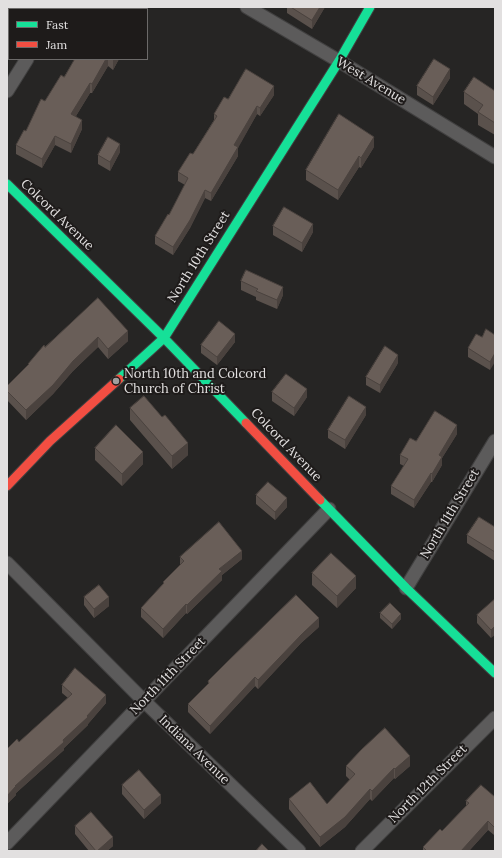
<!DOCTYPE html>
<html>
<head>
<meta charset="utf-8">
<style>
  body { margin:0 }
  #map { position:relative; width:502px; height:858px; overflow:hidden; background:#262524; font-family:Lora,serif }
  canvas { display:block }
  .frame { position:absolute; inset:0; border:8px solid #e2e0e0; pointer-events:none }
  .legend { position:absolute; left:8px; top:8px; width:140px; height:52px; box-sizing:border-box; background:#1e1b1a; border:1px solid #6c6a69; margin:0; padding:5px 7px; list-style:none; font-size:12px; color:#e2e0e0 }
  .legend li { display:flex; align-items:center; gap:8px; height:20px }
  .legend b { width:20px; border:1px solid #6c6a69 }
</style>
</head>
<body>
<div id="map">
<canvas width="502" height="858"></canvas>
<div class="frame"></div>
<ul class="legend">
<li><b style="height:5px;background:#16e098"></b>Fast</li>
<li><b style="height:5px;background:#f24e42"></b>Jam</li>
</ul>
</div>
<script>
const ctx = document.querySelector('canvas').getContext('2d');
ctx.lineJoin = 'round';
function strokePath(path, color, width, dash) {
  ctx.strokeStyle = color;
  ctx.lineWidth = width;
  ctx.lineCap = dash ? 'butt' : 'round';
  ctx.setLineDash(dash || []);
  ctx.stroke(path);
}
function paint(path, color) {
  ctx.fillStyle = color;
  ctx.fill(path, 'evenodd');
}
function write(font, color, halo, rows, align = 'center') {
  ctx.font = font + ' Lora,serif';
  ctx.lineWidth = 4;
  ctx.setLineDash([]);
  ctx.textBaseline = 'middle';
  ctx.strokeStyle = halo;
  ctx.fillStyle = color;
  for (const [text, x, y, turn = 0] of rows) {
    ctx.save();
    ctx.translate(x, y);
    ctx.rotate((+turn || 0) * Math.PI / 180);
    ctx.textAlign = isNaN(turn) ? turn : align;
    if (halo) ctx.strokeText(text, 0, 0);
    ctx.fillText(text, 0, 0);
    ctx.restore();
  }
}
const street = new Path2D(`
  M247,7L339,61L495,157
  M59,9L61,7
  M7,91L27,59
  M7,563L144,701L299,851
  M406,588L495,441
  M7,843L329,509
  M362,851L495,718`);
const fast = new Path2D(`
  M7,184L164,338L246,423
  M119,379L164,338L339,61L370,7
  M320,500L406,588L495,673`);
const jam = new Path2D(`
  M246,423L320,500
  M7,486L50,441L119,379`);
const wall = new Path2D(`
  M287,7H325L312,29L287,13Z
  M75,59H119L113,70L108,66L92,93H90L76,116L82,129L71,153L55,145L42,168L16,154V145L26,131L45,101L64,77Z
  M450,78L433,105L417,95V86Z
  M495,91V135L478,125V114L464,104V92Z
  M274,95L260,116L257,114L238,147V156L211,201L205,198L190,228L173,255L155,244V236L169,215L185,185L178,181V172L193,154L214,120V114L228,99Z
  M374,147L361,168L359,167L338,200L306,180V170Z
  M120,152L110,171L98,164V155Z
  M273,226L313,232L302,252L273,235Z
  M241,281L283,295L277,309L256,300V297L241,290Z
  M98,298L128,341L108,359L98,347L73,371L53,394L26,420L7,400V386L28,365V364L45,347Z
  M495,335L490,370L468,357V348L482,337Z
  M235,342L217,365L201,353V345Z
  M398,363L380,393L366,385V377Z
  M272,392L307,397L294,416L272,401Z
  M130,408L188,455L172,469L130,420Z
  M366,415L345,449L328,438V430Z
  M457,434L442,458V465L432,482H431L414,508L391,494V486L404,466L400,464V455L416,441Z
  M95,448L143,464L122,486L95,460Z
  M256,495L287,507L275,520L256,504Z
  M495,527V561L467,543V535Z
  M180,557L242,559L222,575V580L187,614L186,613L163,638L141,617V608L163,584V582L180,565Z
  M312,573L356,588L337,608L312,585Z
  M84,597L109,606L94,618L84,605Z
  M495,599L491,638L477,623V615Z
  M380,613L401,619L392,629L380,618Z
  M319,627L301,643L258,689L255,686L210,734L188,712V704L208,684V681Z
  M62,685L106,703L88,724V725L64,748V750L16,793V795L7,804L19,742L68,698L62,693Z
  M346,766H410L395,779L394,778L372,801L370,799L345,827L320,847L289,809V799L327,804L350,780L346,776Z
  M122,785L161,803L144,819L122,794Z
  M495,797V834L494,835L488,830L469,851H423V847L442,831L466,806V801Z
  M75,826L113,846L107,851H89L75,834Z`);
const shadedWall = new Path2D(`
  M14,7H27L25,9H14Z
  M129,7H135L133,9H128Z
  M320,7H325L312,29V20Z
  M9,20V42L7,45V23Z
  M106,59H108V66L92,93V84Z
  M113,59H119L113,70Z
  M450,69V78L433,105V97Z
  M90,83V93L71,124V114Z
  M274,86V95L260,116V108Z
  M257,106V114L237,150L238,147V156L211,201V193L234,145Z
  M82,120V129L71,153V144Z
  M55,136V145L42,168V159Z
  M374,137V147L361,168V158Z
  M120,144V152L110,171V162Z
  M359,156V167L338,200V190Z
  M205,190V198L190,228L173,255V247Z
  M313,224V232L302,252V243Z
  M283,287V295L277,309V300Z
  M128,331V341L108,359V349Z
  M235,334V342L217,365V357Z
  M98,337V347L73,371L53,394L26,420V410L73,361Z
  M495,353V362L490,370V362Z
  M398,355V363L380,393V385Z
  M307,389V397L294,416V408Z
  M366,407V415L345,449V440Z
  M457,425V434L442,458V465L432,482V474L439,455Z
  M188,443V455L172,469V456Z
  M143,452V464L122,486V474Z
  M431,473V482L414,508V500Z
  M287,498V507L275,520V512Z
  M242,551V559L222,575V580L187,614V605L219,569Z
  M356,576V588L337,608V596Z
  M109,597V606L94,618V609Z
  M186,604V613L163,638V629Z
  M401,614V619L392,629V624Z
  M319,618V627L301,643L258,689V680L301,635Z
  M495,626V635L491,638V630Z
  M255,677V686L210,734V726Z
  M106,695V703L88,724V725L64,748V750L16,793V795L7,804V796L15,786L87,716Z
  M410,756V766L395,779V769Z
  M394,768V778L372,801V791Z
  M370,789V799L345,827L320,847V837Z
  M161,795V803L144,819V810Z
  M488,821V830L469,851H461Z
  M495,825V834L494,835V827Z
  M113,837V846L107,851H97Z`);
const building = new Path2D(`
  M7,7H17L18,8V9H9V20L7,23Z
  M99,7H129L128,9H97Z
  M291,7H320L312,20Z
  M75,59H106L92,84L90,83L71,114L82,120L71,144L55,136L42,159L16,145L24,130L26,131L41,99L45,101L61,75L64,77Z
  M434,59L450,69L433,97L417,86Z
  M246,69L274,86L260,108L257,106L234,145L238,147L211,193L205,190L190,220L173,247L155,236L168,214L169,215L188,178L178,172L190,153L193,154L217,116L214,114L224,97L228,99Z
  M474,77L495,91V123L478,112L483,105L464,92Z
  M339,114L374,137L361,158L359,156L338,190L306,170Z
  M108,137L120,144L110,162L98,155Z
  M284,207L313,224L302,243L273,226Z
  M246,270L283,287L277,300L256,291L258,289L241,281Z
  M98,298L128,331L108,349L98,337L73,361L53,385L26,410L7,391V386L29,364H28L44,345L45,347Z
  M219,321L235,334L217,357L201,345Z
  M486,329L495,335V353L490,362L468,348L476,334L482,337Z
  M385,346L398,355L380,385L366,377Z
  M286,374L307,389L294,408L272,392Z
  M144,396L162,417L165,415L188,443L172,456L130,408Z
  M349,396L366,407L345,440L328,430Z
  M435,411L457,425L439,455L442,457L432,474L431,473L414,500L391,486L408,459L400,455L410,438L416,441Z
  M116,425L143,452L122,474L95,448Z
  M268,482L287,498L275,512L256,495Z
  M479,517L495,527V552L467,535Z
  M219,522L242,551L219,569L222,571L187,605L186,604L163,629L141,608L164,583L163,582L184,561L180,557Z
  M331,553L356,576L337,596L312,573Z
  M99,585L109,597L94,609L84,597Z
  M296,595L319,618L301,635L258,680L255,677L210,726L188,704L209,683L208,681L226,663Z
  M495,599V626L491,630L477,615Z
  M390,603L401,614L392,624L380,613Z
  M75,668L106,695L87,716L88,717L63,740L64,742L15,786H16L7,796V749L17,739L19,742L72,694L62,685Z
  M385,728L410,756L395,769L394,768L372,791L370,789L345,817L320,837L289,799L310,782L327,804L355,774L346,766L361,750Z
  M139,770L161,795L144,810L122,785Z
  M481,785L495,797V825L494,827L488,821L461,851H427L423,847L440,829L442,831L469,803L466,801Z
  M91,812L113,837L97,851H96L75,826Z
  M262,844L269,851H256Z`);
const markers = [
  [116,381,4,"#a09f9e"]
];
const streetNames = [
  ["West Avenue",371,81,31],
  ["Colcord Avenue",57,215,44],
  ["North 10th Street",199,257,-58],
  ["Colcord Avenue",286,445,46],
  ["North 11th Street",450,514,-59],
  ["North 11th Street",168,676,-46],
  ["Indiana Avenue",194,750,44],
  ["North 12th Street",428,784,-45]
];
const poiNames = [
  ["North 10th and Colcord",124,374],
  ["Church of Christ",124,389]
];
strokePath(street, '#414040', 15);
strokePath(fast, '#414040', 11);
strokePath(jam, '#414040', 11);
strokePath(street, '#5c5b5b', 13);
strokePath(fast, '#16e098', 9);
strokePath(jam, '#f24e42', 9);
paint(wall, '#5a514c');
paint(shadedWall, '#4a423e');
paint(building, '#695e58');
strokePath(building, '#4a423e', 1);
for (const [x, y, r, color] of markers) {
  const dot = new Path2D();
  dot.arc(x, y, r, 0, 2 * Math.PI);
  ctx.fillStyle = color;
  ctx.fill(dot);
  strokePath(dot, '#1e1b1a', 1.5);
}
write('13px', '#e2e0e0', '#1e1b1a', streetNames);
write('13px', '#e2e0e0', '#1e1b1a', poiNames, 'left');
</script>
</body>
</html>
